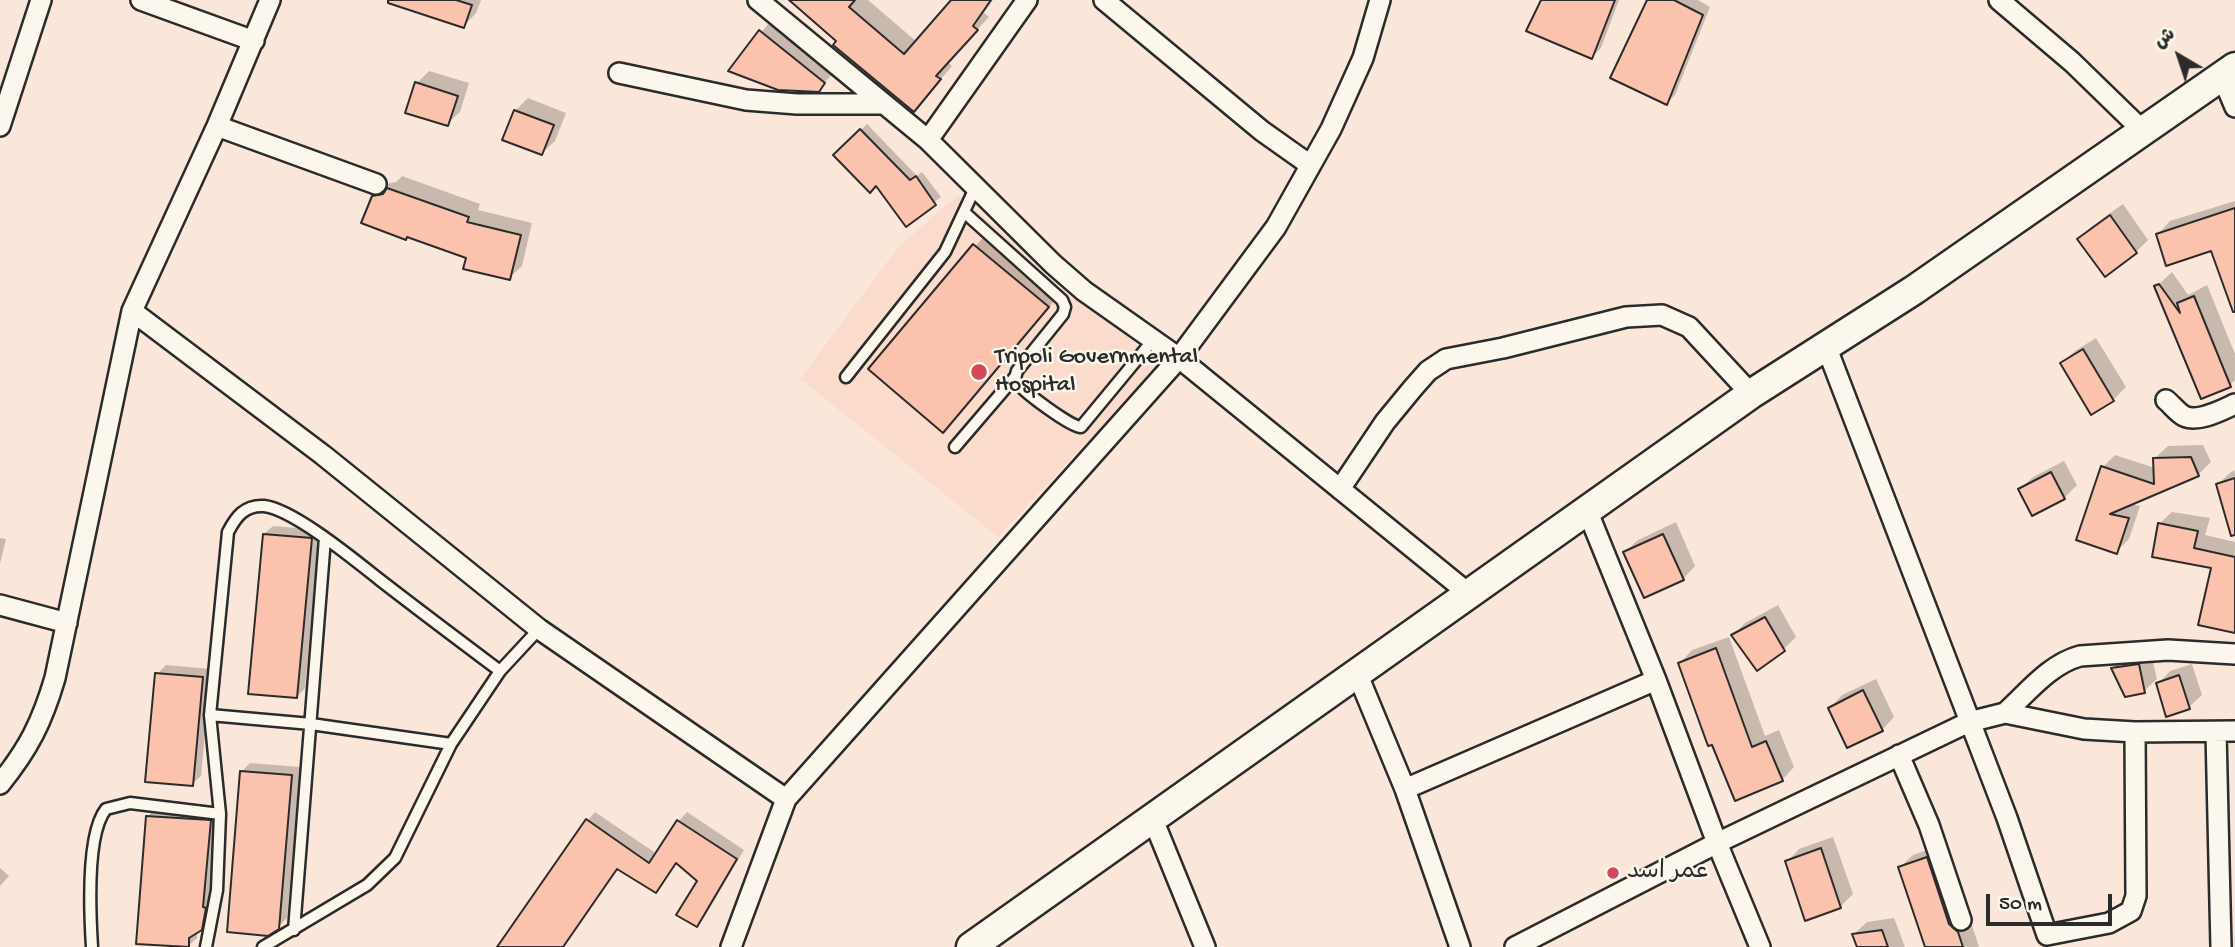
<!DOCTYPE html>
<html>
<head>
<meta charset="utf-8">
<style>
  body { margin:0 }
  #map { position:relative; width:2235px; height:947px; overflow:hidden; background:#fbe7d9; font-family:"Gochi Hand","Playpen Sans Arabic",sans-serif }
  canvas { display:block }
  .north { position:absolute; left:2144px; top:21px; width:70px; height:70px; -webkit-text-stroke:5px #fbf7ec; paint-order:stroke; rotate:321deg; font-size:19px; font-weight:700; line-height:28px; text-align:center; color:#2b2b2b }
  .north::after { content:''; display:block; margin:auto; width:24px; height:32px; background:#2b2b2b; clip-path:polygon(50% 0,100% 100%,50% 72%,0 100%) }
  .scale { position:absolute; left:1986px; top:894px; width:126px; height:32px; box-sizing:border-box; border:4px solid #2b2b2b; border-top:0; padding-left:9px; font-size:21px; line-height:24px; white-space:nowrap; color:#2b2b2b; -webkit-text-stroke:5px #fbf7ec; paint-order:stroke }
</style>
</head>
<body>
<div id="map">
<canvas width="2235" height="947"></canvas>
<div class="north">ش</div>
<div class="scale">50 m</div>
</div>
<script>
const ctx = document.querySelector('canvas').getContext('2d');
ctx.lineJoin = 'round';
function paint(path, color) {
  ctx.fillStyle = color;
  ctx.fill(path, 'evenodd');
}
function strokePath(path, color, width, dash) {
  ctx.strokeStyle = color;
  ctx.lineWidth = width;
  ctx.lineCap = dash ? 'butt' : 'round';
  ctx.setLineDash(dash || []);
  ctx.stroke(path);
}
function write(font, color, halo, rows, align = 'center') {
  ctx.font = font + ' "Gochi Hand","Playpen Sans Arabic",sans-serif';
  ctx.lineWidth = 5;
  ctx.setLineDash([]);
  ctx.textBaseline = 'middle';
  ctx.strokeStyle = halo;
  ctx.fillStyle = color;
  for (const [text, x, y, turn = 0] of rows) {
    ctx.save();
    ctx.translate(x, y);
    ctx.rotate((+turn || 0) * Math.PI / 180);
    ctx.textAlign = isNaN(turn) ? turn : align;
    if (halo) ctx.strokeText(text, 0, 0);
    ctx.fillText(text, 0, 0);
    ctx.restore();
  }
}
const built = new Path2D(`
  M958,195L1160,364L998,537L800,379L898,247Z`);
const shadow = new Path2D(`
  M409,0H481L476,13L464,26Z
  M800,0H868L917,42L953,0H993L984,13L989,17L947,62L952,66L926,97L838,41Z
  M1543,0H1619L1601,48L1592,57Z
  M1649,0H1698L1710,7L1675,95L1667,103Z
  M769,23L832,74L818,90L731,70Z
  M429,71L469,83L460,112L447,124L417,83Z
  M528,98L566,113L555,141L542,153L515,111Z
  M867,124L917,176L922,172L941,197L907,224L877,184L835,155Z
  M402,176L480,204L478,210L532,223L522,266L509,278L468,257L374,197L386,184L396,182Z
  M2235,201V291L2212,249L2158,234L2170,221Z
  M2123,204L2148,240L2136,252L2079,239L2092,226Z
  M987,233L1060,294L956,418L870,369Z
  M2172,272L2188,295L2207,285L2235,354V380L2230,385L2156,287Z
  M2096,338L2126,387L2113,400L2091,413L2062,363L2075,351Z
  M2203,445L2211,462L2198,475L2130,504L2140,506L2129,539L2116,552L2078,539L2103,467L2115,455L2155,468V458L2168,446Z
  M2064,461L2077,485L2064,498L2020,489L2033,477Z
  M2235,470V533L2218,484L2231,472Z
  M2172,512L2210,518L2205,535L2235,542V631L2213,566L2159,524Z
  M1676,522L1695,566L1683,579L1625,552L1638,540Z
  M273,526L319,530L305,688L297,697L264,534Z
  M0,538L6,539L0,564Z
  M1778,605L1796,637L1784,649L1733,635L1745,623Z
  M1729,637L1765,736L1779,730L1794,767L1782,780L1736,799L1680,663L1692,650Z
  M2151,653L2157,679L2144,691L2113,668L2125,656Z
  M2192,664L2202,695L2189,707L2158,684L2170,671Z
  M166,665L211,669L201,776L192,784L157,674Z
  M1876,679L1894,717L1882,730L1830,708L1842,695Z
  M250,763L300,767L287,918L278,927L242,771Z
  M156,808L219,813L210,899L213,900L210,920L197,931V938L188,946L148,816Z
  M595,812L657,854L679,821L687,812L744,850L705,916L697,925L699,881L677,862L656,890L619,868L564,947H500L587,821Z
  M1833,837L1853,894L1840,907L1787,862L1799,849Z
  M1939,846L1970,919L1979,947H1927L1900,867L1913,855Z
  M0,868L9,876L0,886Z
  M1894,918L1905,947H1859L1854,934L1867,922Z`);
const building = new Path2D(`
  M388,0H456L472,5L464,28L388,3Z
  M789,0H855L849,7L904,54L951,0H991L973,26L978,30L936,76L941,79L914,112L833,45L836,41Z
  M1541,0H1615L1592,59L1526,31Z
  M1647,0H1674L1703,15L1667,105L1610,78Z
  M759,30L825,83L819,92L778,90L728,71Z
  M415,82L458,96L448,126L405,113Z
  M514,110L554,125L542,155L502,140Z
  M860,129L910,180L916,176L936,205L906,227L876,186L870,193L833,155Z
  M387,188L469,217L467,222L521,235L510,280L463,269L466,258L407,237L406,240L361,223L372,196L383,194Z
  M2235,208V312H2233L2211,251L2166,266L2156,234Z
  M2110,215L2137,253L2105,277L2077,239Z
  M973,244L1049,307L943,433L868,369Z
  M2159,284L2180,313L2177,303L2194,296L2231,387L2201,399L2154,286Z
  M2083,349L2114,401L2091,415L2060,363Z
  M2191,457L2199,476L2110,514L2129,518L2117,554L2076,540L2101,466L2154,484L2153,458Z
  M2051,472L2065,499L2032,516L2018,489Z
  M2235,478V535L2231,536L2216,484Z
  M2158,523L2198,531L2194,548L2235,557V633L2198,625L2211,568L2152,557Z
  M263,534L312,538L297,698L248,694Z
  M1663,534L1684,580L1644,598L1623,552Z
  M1765,617L1785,651L1757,671L1731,635Z
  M1716,648L1752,747L1766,741L1783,781L1735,801L1712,745L1708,746L1678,663Z
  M2139,664L2145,693L2125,697L2111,668Z
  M155,673L203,677L193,786L145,782Z
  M2179,675L2190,709L2166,717L2156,683Z
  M1863,690L1883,731L1847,748L1828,708Z
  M240,771L292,775L279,929L268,936L227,932Z
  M146,816L211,820L203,907L206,908L202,930L189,938V947L136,944Z
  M586,819L649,863L677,820L737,859L697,927L676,915L697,881L676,863L656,893L617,869L563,947H497Z
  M1821,848L1841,908L1805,921L1785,861Z
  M1927,857L1949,924L1958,932L1963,947H1925L1898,867Z
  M1882,930L1888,947H1857L1852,934Z`);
const lane = new Path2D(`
  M964,212L1062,300L1065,307L1063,314L1017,371C1016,375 1014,378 1017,382C1022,391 1071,427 1081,427L1153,340
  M846,377L945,252L975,188
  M955,447L1015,377
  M210,715L311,724L451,744
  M220,814L210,715L228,532C236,517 244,505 264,506C293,509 356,561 380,580C420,611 460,641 500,671
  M294,930L325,538
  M92,947C90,915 86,834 106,809L130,803L220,814L217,890L206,947
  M263,947L367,885L395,858L451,744L500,671L539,629`);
const street = new Path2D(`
  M141,0L254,41
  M758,0L928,140L1053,264L1084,291L1179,358L1468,593
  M1104,0L1262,131L1310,165
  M1999,0L2072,62L2143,131
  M619,73L746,100L797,104H883
  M2222,76L2235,107
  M0,126L41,0
  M217,126L376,184
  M928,140L1027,0
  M132,311L323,455L539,629L786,799
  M1826,346L2007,818L2047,935L2109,923L2131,911L2136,896L2135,732
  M2166,400C2171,404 2178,413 2184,416C2198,423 2222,410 2235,404
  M1340,489L1385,422L1413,388L1428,371L1446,359L1503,348L1626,317L1662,315L1689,327L1751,394
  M1587,510L1656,680L1717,843L1760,947
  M0,605L67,623
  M1357,673L1405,789L1460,947
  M2005,713C2028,692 2050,664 2080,656L2168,650L2235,654
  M2216,732L2221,947
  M1899,755L1929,825L1961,920
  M0,784C29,748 42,722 55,678L132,311L217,126L270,0
  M1405,789L1656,680
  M1152,817L1205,947
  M731,947L786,799L1179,358L1276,227L1331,129L1363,58L1380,0
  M1515,947L1717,843L1969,722L2005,713L2084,729L2135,732L2235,731`);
const secondary = new Path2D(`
  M971,947L1751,394L1914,290L2235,67`);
const markers = [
  [979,372,9,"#d1495b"],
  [1613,873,7,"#d1495b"]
];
const poiNames = [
  ["Tripoli Governmental",995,358],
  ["Hospital",995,386],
  ["عمر اسد",1627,873]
];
paint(built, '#fbdccc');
paint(shadow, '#0003');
paint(building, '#fbc3ae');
strokePath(building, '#2b2b2b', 2);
strokePath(lane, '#2b2b2b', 15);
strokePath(street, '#2b2b2b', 24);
strokePath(secondary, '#2b2b2b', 33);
strokePath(lane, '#fbf7ec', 10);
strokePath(street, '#fbf7ec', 19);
strokePath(secondary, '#fbf7ec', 28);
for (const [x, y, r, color] of markers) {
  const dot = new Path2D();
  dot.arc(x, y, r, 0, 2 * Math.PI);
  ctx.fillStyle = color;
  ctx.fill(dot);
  strokePath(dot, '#fbf7ec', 2.5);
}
write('24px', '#2b2b2b', '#fbf7ec', poiNames, 'left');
</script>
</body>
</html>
